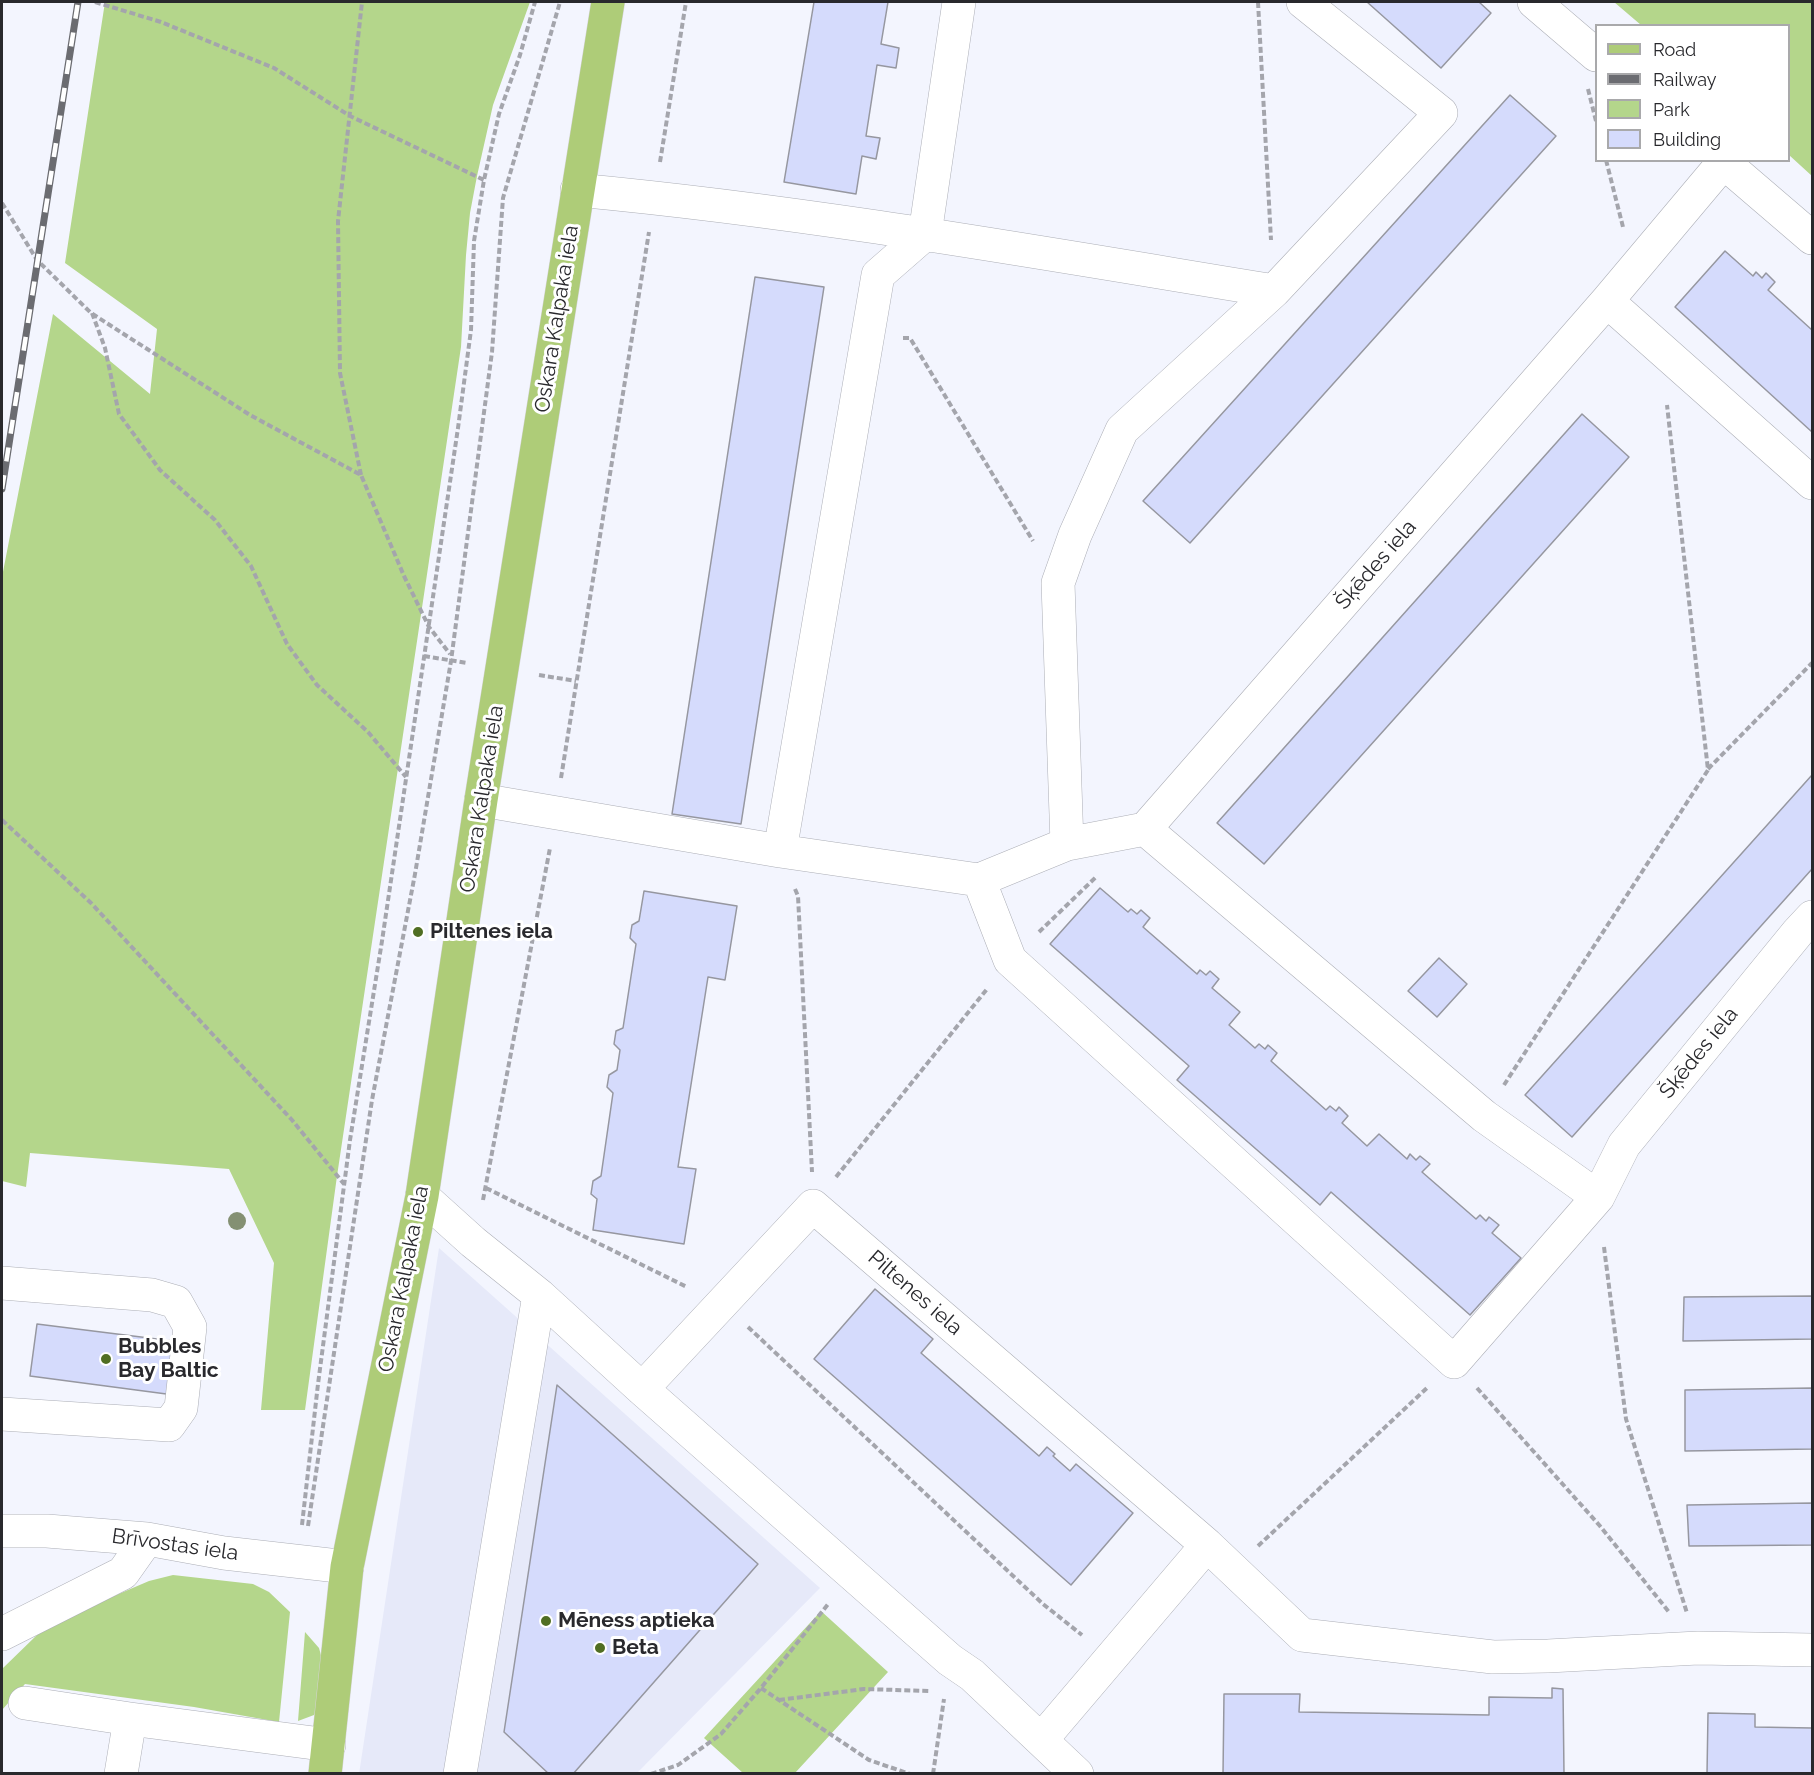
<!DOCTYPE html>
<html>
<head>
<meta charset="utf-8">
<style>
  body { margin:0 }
  #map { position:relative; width:1814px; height:1775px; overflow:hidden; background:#f3f5fe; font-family:Raleway,sans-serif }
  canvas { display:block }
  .frame { position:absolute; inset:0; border:3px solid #29292d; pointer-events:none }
  .legend { position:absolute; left:1595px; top:24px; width:195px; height:138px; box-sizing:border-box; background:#fff; border:2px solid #a9a9ab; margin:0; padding:8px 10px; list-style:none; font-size:18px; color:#29292d }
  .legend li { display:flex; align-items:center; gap:12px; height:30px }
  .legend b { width:30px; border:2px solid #a9a9ab }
</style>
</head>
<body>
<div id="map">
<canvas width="1814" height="1775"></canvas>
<div class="frame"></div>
<ul class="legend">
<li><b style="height:8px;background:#aecc78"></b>Road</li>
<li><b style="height:8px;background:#6b6c71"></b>Railway</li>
<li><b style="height:16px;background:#b4d68b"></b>Park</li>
<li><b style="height:16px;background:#d5dbfc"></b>Building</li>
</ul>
</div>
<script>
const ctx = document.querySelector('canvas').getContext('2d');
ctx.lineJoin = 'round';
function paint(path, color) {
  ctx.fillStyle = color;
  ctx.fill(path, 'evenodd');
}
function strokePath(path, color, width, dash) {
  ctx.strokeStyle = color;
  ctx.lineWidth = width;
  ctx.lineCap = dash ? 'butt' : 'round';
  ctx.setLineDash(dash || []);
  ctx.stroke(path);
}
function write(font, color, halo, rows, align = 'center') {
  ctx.font = font + ' Raleway,sans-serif';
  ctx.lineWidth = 6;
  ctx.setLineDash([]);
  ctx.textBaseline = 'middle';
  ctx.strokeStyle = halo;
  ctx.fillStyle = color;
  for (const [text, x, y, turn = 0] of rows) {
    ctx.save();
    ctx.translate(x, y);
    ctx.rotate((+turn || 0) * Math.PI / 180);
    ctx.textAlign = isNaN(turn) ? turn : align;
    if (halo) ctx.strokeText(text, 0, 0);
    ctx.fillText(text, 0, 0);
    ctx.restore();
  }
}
const built = new Path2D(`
  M439,1248L820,1588L637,1773L359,1774Z`);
const green = new Path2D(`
  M105,2H530L493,105L477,176L470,213L466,255L461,347L337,1176L305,1410H261L274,1263L229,1169L30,1153L26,1187L2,1181V577L53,314L150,394L157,329L65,263Z
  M1614,2H1812V176L1789,155L1788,26L1641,25Z
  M173,1575L253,1584L269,1592L290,1612L279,1722L194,1707L25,1684L2,1710V1669L38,1634L93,1605L149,1581Z
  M821,1611L888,1672L795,1773H743L704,1738Z
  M305,1632L319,1648L325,1670L322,1704L314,1715L298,1721Z`);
const building = new Path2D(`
  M814,2H888L881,44L899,48L896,68L877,65L866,136L880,138L876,159L862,156L856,194L784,182Z
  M1367,2H1479L1491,13L1441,68Z
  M1510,95L1556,136L1190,543L1143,501Z
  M1725,251L1753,276L1756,272L1762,278L1766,273L1775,282L1768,290L1812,330V432L1675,307Z
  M755,277L824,287L741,824L672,814Z
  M1582,414L1629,457L1264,864L1217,823Z
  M1812,775V869L1572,1137L1525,1095Z
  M1100,888L1128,912L1131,909L1137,914L1141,910L1150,918L1143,927L1197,974L1200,970L1206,975L1210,971L1219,979L1212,988L1240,1012L1229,1025L1255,1048L1259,1044L1265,1049L1268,1045L1277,1053L1271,1061L1326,1110L1330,1106L1336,1111L1339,1107L1348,1116L1342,1123L1367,1146L1379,1134L1407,1159L1410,1154L1416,1160L1420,1156L1430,1164L1422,1172L1476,1219L1480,1215L1486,1221L1489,1217L1499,1225L1492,1233L1521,1258L1470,1315L1331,1192L1320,1205L1177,1080L1189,1066L1050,944Z
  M644,891L737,906L725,980L708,977L678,1167L696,1169L684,1244L593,1230L597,1199L591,1194L593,1181L601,1176L613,1093L607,1087L609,1075L617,1070L620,1050L614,1044L616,1031L623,1028L636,944L630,938L632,925L639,921Z
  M1439,958L1467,984L1437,1017L1408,991Z
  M875,1289L933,1339L921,1353L1039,1456L1047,1447L1055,1454L1053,1456L1070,1471L1076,1464L1133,1513L1071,1585L814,1359Z
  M1812,1296V1339L1683,1341L1684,1297Z
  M37,1324L181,1342L174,1395L30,1376Z
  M557,1385L758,1564L573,1774H549L504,1732Z
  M1812,1388V1449L1685,1451V1390Z
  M1812,1503V1545L1689,1546L1687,1505Z
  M1552,1688L1563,1689L1564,1774H1223L1224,1694H1300L1299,1712L1489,1715V1697L1552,1698Z
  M1708,1713L1755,1714V1727L1812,1728V1774H1707Z`);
const path = new Path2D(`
  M95,2L161,22L274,68L350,116L484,180
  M1258,2L1271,240
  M1588,89L1596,121
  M1606,160L1623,227
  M660,162L686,2
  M2,203L37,260L91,313L250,415L361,475L404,576L429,627L450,654
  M92,313L105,348L119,414L160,470L215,520L251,566L287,644L317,685L368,732L406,777
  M903,338H910L1033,541
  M361,475L340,373L338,221L362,2
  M424,656L467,663
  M539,675L576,681
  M1708,769L1812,663
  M561,778L649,232
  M2,820L91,903L292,1120L344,1184
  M795,889L798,896L812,1172
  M1039,932L1096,877
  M1504,1085L1708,770L1667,405
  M836,1177L987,989
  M486,1188L687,1287
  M483,1200L550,848
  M1604,1247L1626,1419L1687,1613
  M748,1327L1043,1604L1082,1635
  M1477,1388L1600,1526L1669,1612
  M302,1525L318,1384L350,1140L382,941L458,428L471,330L474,241L484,180L499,114L520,55L535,2
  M308,1526L372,1100L415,874L451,661L492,352L503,198L560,2
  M1258,1546L1428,1387
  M761,1688L869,1760L910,1774
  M779,1700L864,1689L930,1691
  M651,1774L678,1765L721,1734L761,1688L829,1603
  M933,1774L944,1699`);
const minor = new Path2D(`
  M1534,2L1596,55
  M1721,160L1812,238
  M577,190C811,212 1042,253 1274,291L1122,430L1075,535L1058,583L1067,844
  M1274,291L1441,113L1303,2
  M1607,301L1723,163
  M481,800L780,851L979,880L1010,960L1454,1362L1598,1197L1484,1116L1145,829L1067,844L979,880
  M1145,829L1607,301L1812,483
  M780,851L878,275L925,234L959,2
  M422,1196L473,1242L539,1295L642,1389L950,1660L972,1675L1077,1774
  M1598,1197L1624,1145L1798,932L1812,917
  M2,1283L152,1295L176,1302L190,1327L181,1408L169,1425L2,1414
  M642,1389L813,1206L1207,1545L1302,1635L1493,1657L1548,1656L1698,1648L1812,1650
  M2,1531H47L147,1539L224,1553L347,1567
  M2,1634L123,1573L147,1539
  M25,1703L130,1719L329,1745
  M1042,1739L1207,1545
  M121,1774L130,1719
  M460,1774L539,1295`);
const major = new Path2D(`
  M325,1774L347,1567L422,1196L481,800L608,2`);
const rail = new Path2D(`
  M2,489L78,2`);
const trees = [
  [237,1221]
];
const markers = [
  [418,932,6,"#506e23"],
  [106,1359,6,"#506e23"],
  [546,1621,6,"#506e23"],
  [600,1648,6,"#506e23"]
];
const streetNames = [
  ["Oskara Kalpaka iela",557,319,-81],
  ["Šķēdes iela",1376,565,-49],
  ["Oskara Kalpaka iela",482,799,-81],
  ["Šķēdes iela",1699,1053,-51],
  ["Oskara Kalpaka iela",404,1279,-79],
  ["Piltenes iela",915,1293,41],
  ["Brīvostas iela",175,1545,8]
];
const poiNames = [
  ["Piltenes iela",430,932],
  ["Bubbles",118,1347],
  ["Bay Baltic",118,1371],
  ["Mēness aptieka",558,1621],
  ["Beta",612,1648]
];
paint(built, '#e6e9f9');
paint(green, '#b4d68b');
paint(building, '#d5dbfc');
strokePath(building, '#9697a0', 1.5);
strokePath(minor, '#acaeb6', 34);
strokePath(major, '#d4d4d5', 34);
strokePath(path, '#a4a5ac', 4, [6, 3]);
strokePath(minor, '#fff', 33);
strokePath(major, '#aecc78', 33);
strokePath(rail, '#6b6c71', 7);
strokePath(rail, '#fff', 4.5, [14]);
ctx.fillStyle = '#849073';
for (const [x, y] of trees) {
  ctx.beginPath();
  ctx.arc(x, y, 9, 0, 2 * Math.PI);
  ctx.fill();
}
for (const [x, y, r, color] of markers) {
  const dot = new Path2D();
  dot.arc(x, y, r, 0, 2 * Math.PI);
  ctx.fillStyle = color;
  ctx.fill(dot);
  strokePath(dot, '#fff', 2);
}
write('21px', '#29292d', '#fff', streetNames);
write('bold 21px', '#29292d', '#fff', poiNames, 'left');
</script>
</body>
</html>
